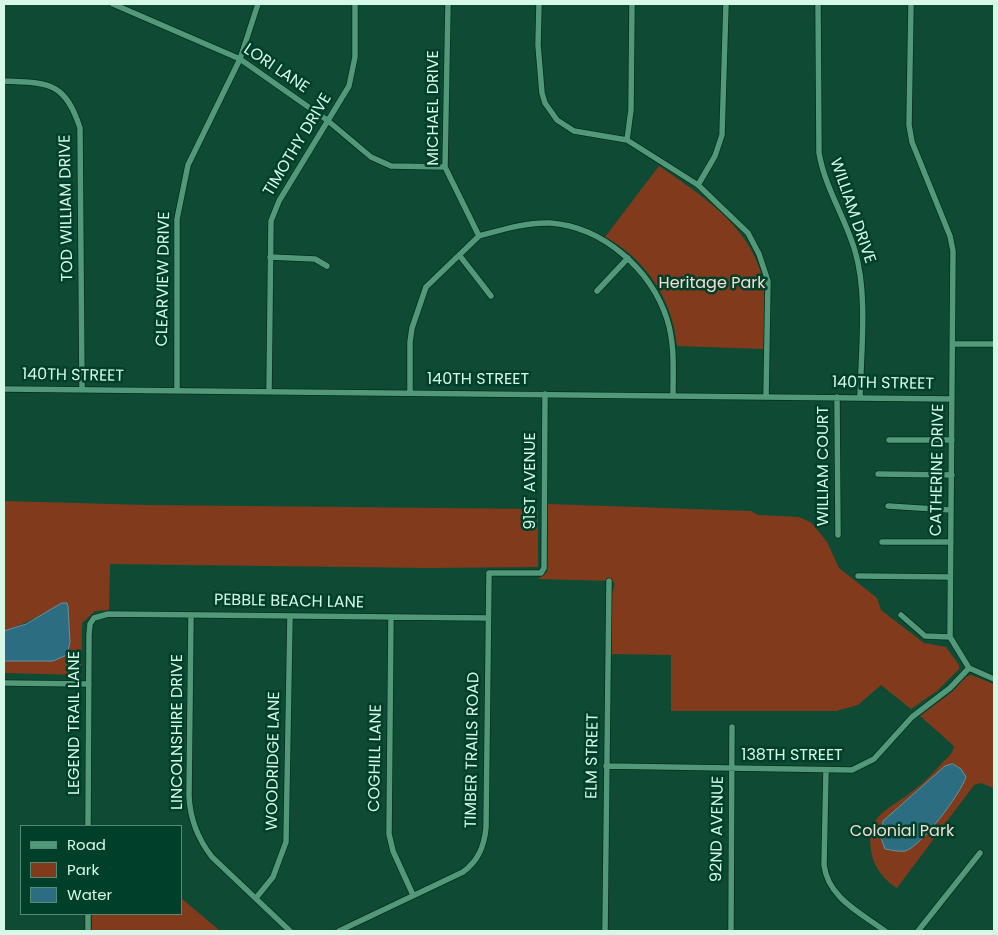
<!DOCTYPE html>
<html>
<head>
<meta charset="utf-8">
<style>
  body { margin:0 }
  #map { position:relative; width:998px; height:935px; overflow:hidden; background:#0f4a34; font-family:Poppins,sans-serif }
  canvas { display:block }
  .frame { position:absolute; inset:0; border:5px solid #d5f9e6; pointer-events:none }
  .legend { position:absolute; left:20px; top:825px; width:162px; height:90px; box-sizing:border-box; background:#00402a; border:1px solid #558a75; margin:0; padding:6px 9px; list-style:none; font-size:15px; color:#d5f9e6 }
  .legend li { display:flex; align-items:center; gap:10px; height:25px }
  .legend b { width:25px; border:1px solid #558a75 }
</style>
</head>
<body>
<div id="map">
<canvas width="998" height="935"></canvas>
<div class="frame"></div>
<ul class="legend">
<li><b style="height:6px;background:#519979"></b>Road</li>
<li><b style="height:14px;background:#813b1c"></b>Park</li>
<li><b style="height:14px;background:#2d6d81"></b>Water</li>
</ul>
</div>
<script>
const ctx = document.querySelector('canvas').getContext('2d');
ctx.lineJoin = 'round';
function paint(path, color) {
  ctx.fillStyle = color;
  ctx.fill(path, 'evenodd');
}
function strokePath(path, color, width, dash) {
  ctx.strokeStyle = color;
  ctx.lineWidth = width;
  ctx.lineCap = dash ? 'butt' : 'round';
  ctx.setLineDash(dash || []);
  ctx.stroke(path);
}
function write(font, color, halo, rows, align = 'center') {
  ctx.font = font + ' Poppins,sans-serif';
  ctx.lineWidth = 5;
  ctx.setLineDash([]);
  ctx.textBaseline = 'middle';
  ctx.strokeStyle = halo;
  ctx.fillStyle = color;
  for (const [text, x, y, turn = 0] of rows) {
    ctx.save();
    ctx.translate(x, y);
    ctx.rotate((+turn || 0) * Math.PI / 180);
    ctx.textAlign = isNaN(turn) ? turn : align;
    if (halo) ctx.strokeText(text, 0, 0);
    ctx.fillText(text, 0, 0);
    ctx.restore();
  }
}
const green = new Path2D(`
  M659,166C703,196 756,230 764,287C767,307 764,329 764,349L677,346C673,300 646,259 605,237Z
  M4,501L147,505L538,509V567L428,568L110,564L109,610L95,611L82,623L81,675L4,673V661H53L70,642L66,603C45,612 26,624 4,631Z
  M548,504L751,511L758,515L799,517L812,523L827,542L839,568L877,598L881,610L924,643L946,647L959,665V669L937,691L911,709L881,685L858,705L836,711H671V655L611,654V596L615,584L612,581L538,579L547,572Z
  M971,675L994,684V788L981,783L974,785L897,888C886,882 874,867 872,855C864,816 885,812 910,793C922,785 932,774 941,764C947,758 953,754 954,746L920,716L952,692L967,676Z
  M181,898L220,931H92V914H181Z`);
const water = new Path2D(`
  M62,603H67L68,607L70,642L67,655L53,661H4V631L26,624Z
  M953,764L961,769L966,777C961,793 921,847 905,851C898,852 892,850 885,849L881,838L883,821L945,766Z`);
const street = new Path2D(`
  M113,4L240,59L327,120L371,157L391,166L445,167
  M448,4L445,167L479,236
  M539,4L538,45L542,93L545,103L557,120L574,131L627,140L698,185L748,233L759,254L768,281L766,397
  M818,4L819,153C825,188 845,217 855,251C868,294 861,352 860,397
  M911,4L909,125L912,142L950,236L953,251L950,637L969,668L994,679
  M4,81C48,83 65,81 80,128L82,389
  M627,140L631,110L632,4
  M698,185L715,156L722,135L726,4
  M479,236C501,230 527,222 550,223C604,227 651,270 667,319C675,344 673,370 673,395
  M460,256L491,296
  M270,257L315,259L327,266
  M597,291L628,258
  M953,344H994
  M4,389L952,399
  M177,390V219L188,165L240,59L258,4
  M269,392L271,221L279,201L349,86L355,57V4
  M410,393V342L412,328L426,287L479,236
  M837,397L838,535
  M889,440H952
  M878,474L952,475
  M888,506L951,510
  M882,542H951
  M858,576L950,577
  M191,615L189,796C190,819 198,839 212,857L290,931
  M901,615L925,636L950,637
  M391,617L389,834L393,851L413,895
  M4,683L89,684
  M606,766L852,770L874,759L912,717L950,688L969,668
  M826,770L824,865C828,898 861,913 885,931
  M88,826L89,635L90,624L94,618L108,614L488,618
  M256,898L273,877L286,842L290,616
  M88,931V914
  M339,931L463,872C478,861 484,847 486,828L489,573H541L544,568L545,394
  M605,931L609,581
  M731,931L732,727
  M918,931L980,853`);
const streetNames = [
  ["LORI LANE",276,69,34],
  ["MICHAEL DRIVE",434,108,-90],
  ["TIMOTHY DRIVE",298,145,-59],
  ["TOD WILLIAM DRIVE",67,208,-91],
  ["WILLIAM DRIVE",852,211,71],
  ["CLEARVIEW DRIVE",164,279,-89],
  ["140TH STREET",73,376,1],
  ["140TH STREET",478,380],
  ["140TH STREET",883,384,1],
  ["WILLIAM COURT",824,466,-90],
  ["CATHERINE DRIVE",938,470,-89],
  ["91ST AVENUE",531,481,-90],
  ["PEBBLE BEACH LANE",289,602,1],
  ["LEGEND TRAIL LANE",75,723,-90],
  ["LINCOLNSHIRE DRIVE",178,732,-90],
  ["TIMBER TRAILS ROAD",473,750,-89],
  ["ELM STREET",593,756,-89],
  ["138TH STREET",792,756],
  ["COGHILL LANE",376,758,-89],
  ["WOODRIDGE LANE",274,761,-89],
  ["92ND AVENUE",718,829,-89]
];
const parkNames = [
  ["Heritage Park",712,284],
  ["Colonial Park",902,832]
];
paint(green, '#813b1c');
paint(water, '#2d6d81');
strokePath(water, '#5f979f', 1);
strokePath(street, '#052e1e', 7);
strokePath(street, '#519979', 5.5);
write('16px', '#d5f9e6', '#00402a', streetNames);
write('16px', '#f5ddd3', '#00402a', parkNames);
</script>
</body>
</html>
